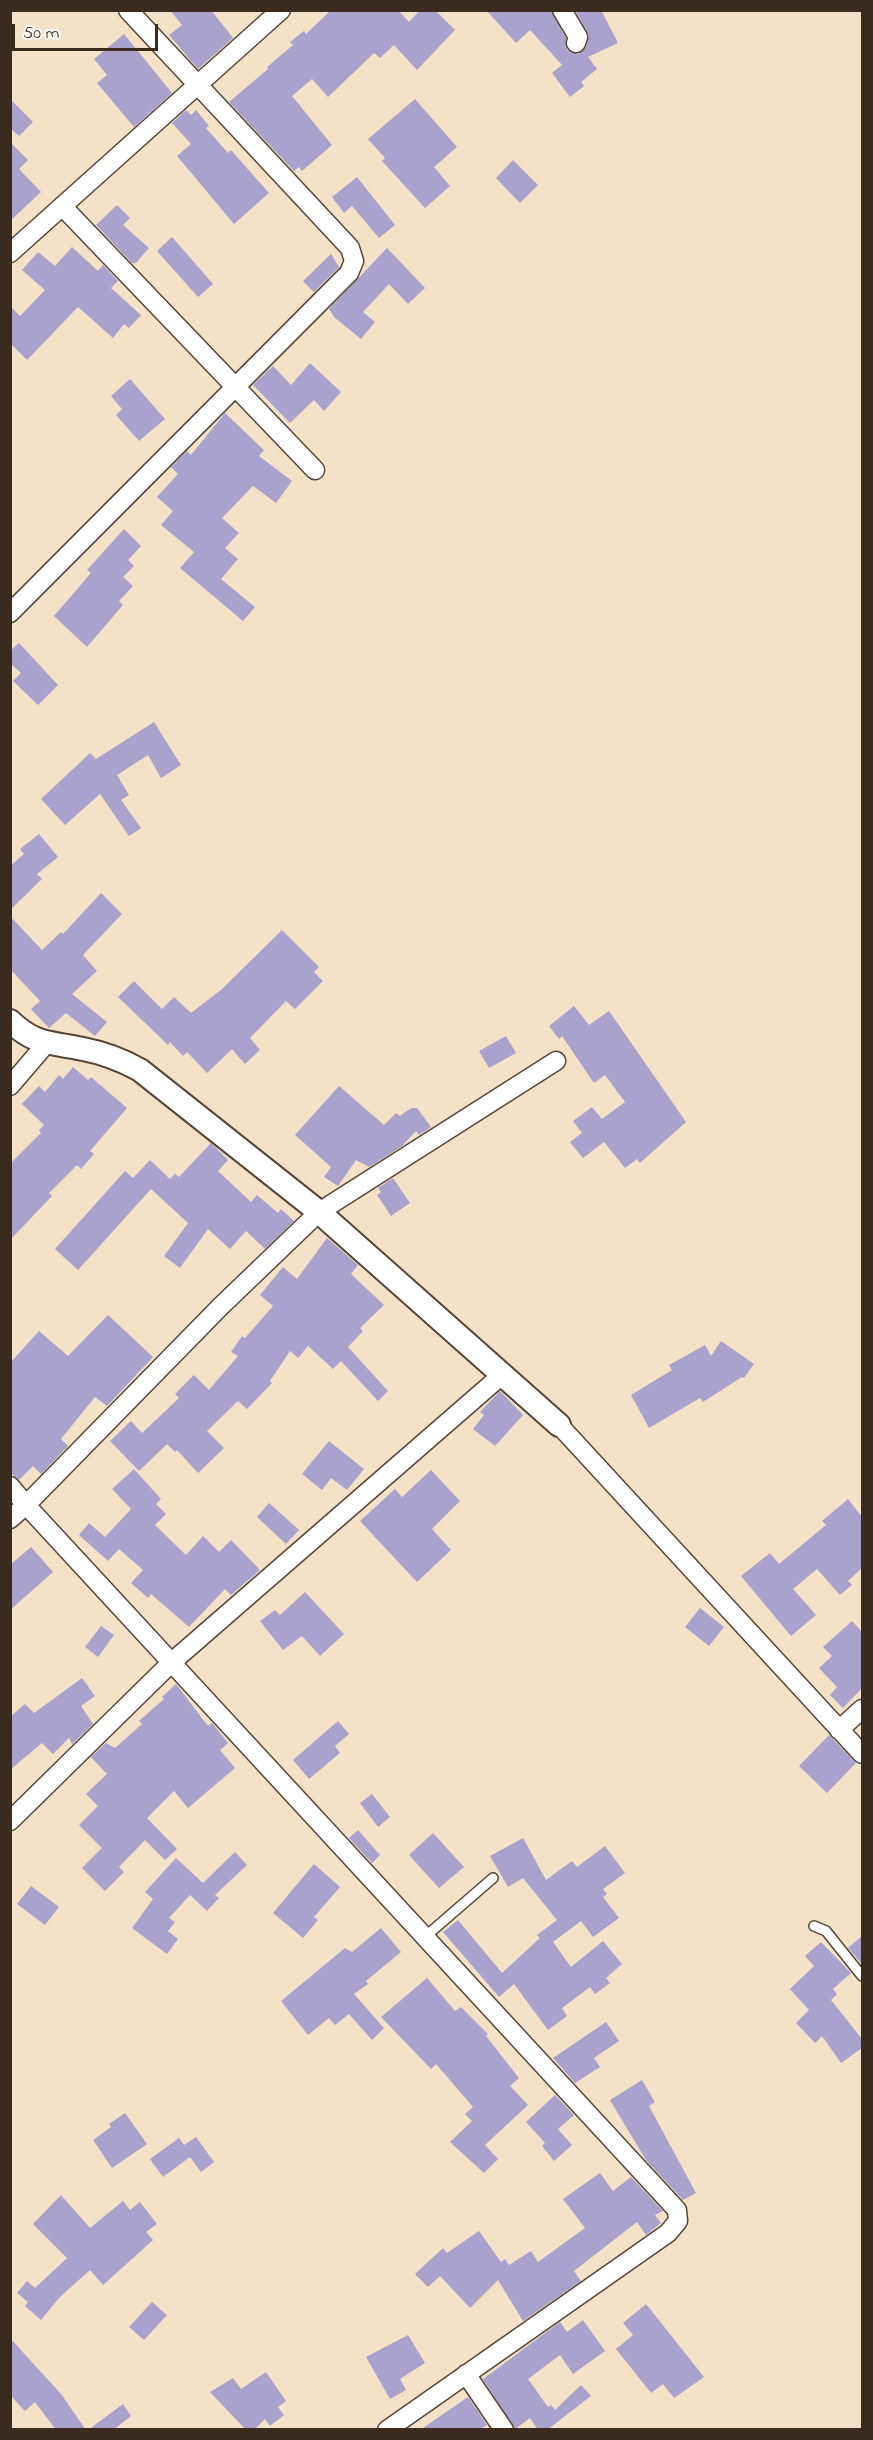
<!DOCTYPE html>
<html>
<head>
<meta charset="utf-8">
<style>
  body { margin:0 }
  #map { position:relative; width:873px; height:2440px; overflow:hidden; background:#f4e1c7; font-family:"Indie Flower",sans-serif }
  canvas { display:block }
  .frame { position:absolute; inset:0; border:12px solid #3b2a1e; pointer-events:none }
  .scale { position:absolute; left:12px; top:24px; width:146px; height:27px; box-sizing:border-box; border:3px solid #3b2a1e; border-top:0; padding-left:8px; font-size:18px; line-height:21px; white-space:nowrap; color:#3b2a1e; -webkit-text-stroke:4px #fdfcf7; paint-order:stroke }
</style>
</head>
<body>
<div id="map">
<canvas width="873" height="2440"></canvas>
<div class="frame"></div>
<div class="scale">50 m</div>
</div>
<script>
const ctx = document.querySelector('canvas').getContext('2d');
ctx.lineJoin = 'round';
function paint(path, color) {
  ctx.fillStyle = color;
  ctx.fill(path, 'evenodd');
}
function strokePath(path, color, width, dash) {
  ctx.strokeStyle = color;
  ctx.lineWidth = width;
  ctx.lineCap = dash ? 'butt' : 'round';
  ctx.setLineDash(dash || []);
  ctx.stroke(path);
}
const building = new Path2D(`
  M170,10H211L233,38L198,69L169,35L182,25Z
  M331,10H398L409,22L420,10H435L455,30L417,70L394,45L380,58L374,53L328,97L312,79L292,96L332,145L302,171L299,167L294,171L229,102L268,69L267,67L293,45L290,42L304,31L306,34Z
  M486,10H551L566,38L567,50L578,54L586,47L589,36L575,10H601L618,43L588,57L597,69L581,82L584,86L570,97L552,73L562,65L530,30L516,43Z
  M124,34L172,93L134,127L97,83L107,75L94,59Z
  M10,99L33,122L19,136L10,128Z
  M415,99L457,147L434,167L450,186L425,208L382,161L385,158L368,139Z
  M186,110L191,115L196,110L209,126L206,128L228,153L231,150L269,193L234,224L177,156L191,144L172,123Z
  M10,142L28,160L19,169L41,192L10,221Z
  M513,160L538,185L520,203L496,178Z
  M357,177L395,225L379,238L352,206L344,213L332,197Z
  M117,205L130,218L123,225L149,248L136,263H132L96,225Z
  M172,237L213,284L198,297L157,251Z
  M72,247L98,271L103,265L118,281L111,288L141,315L129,328L124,324L113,338L78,307L27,360L10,343V306L20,316L45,290L22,270L38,252L55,266Z
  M387,248L425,288L408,304L389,284L363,312L375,322L361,339L334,317L329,309Z
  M331,254L339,267L314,292L303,281Z
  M310,363L341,392L324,411L314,400L290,423L253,385L273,366L291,385Z
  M130,379L165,419L139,441L116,415L122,409L111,396Z
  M225,413L264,450L259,456L292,481L276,503L253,486L222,518L239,533L225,548L238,559L221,579L255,607L243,621L180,568L194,552L161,525L173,511L157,497L178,474L171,467L187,451L191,455Z
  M124,529L141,546L128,560L134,566L123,577L133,586L119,601L123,605L87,647L54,616L91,573L87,570Z
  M19,643L58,685L38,705L13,681L21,673L10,663V651Z
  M154,722L181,765L161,778L148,755L117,775L129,795L121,800L141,828L129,836L100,794L65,825L41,799L90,753L96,759Z
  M39,834L58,857L37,874L42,879L10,910V866L24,854L20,849Z
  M101,893L122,914L83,955L97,971L72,994L107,1022L95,1036L66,1013L49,1028L31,1009L40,1001L10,969V916L42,950L61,932L63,934Z
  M282,930L319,967L314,972L323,981L295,1009L286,1001L250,1038L260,1050L245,1064L232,1049L207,1073L187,1052L183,1056L170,1042L168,1045L118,997L134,981L162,1009L174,997L191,1013L222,989Z
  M574,1006L589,1025L609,1011L686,1122L640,1163L637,1159L625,1168L604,1142L583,1158L570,1142L582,1133L573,1121L592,1107L602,1119L625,1102L605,1075L594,1083L562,1036L559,1039L549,1026Z
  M506,1036L516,1053L489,1068L479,1051Z
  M73,1067L88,1080L91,1077L127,1108L90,1151L94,1154L81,1169L77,1165L49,1193L52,1196L10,1240V1164L41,1133L39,1130L44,1125L22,1104L39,1086L45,1092L59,1075L63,1079Z
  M339,1086L384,1125L396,1113L400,1116L411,1108H417L431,1127L419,1135L416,1131L402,1146L369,1167L356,1160L338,1186L324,1177L331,1167L295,1135Z
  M211,1143L228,1160L218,1171L251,1202L257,1195L278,1213L281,1209L294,1221L265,1249L246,1231L230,1249L208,1229L180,1268L164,1256L188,1223L151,1189L78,1270L55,1249L125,1171L133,1178L150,1160L170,1179L175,1174L179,1177Z
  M393,1178L410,1203L391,1216L377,1195L381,1192L378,1188Z
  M327,1238L358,1265L351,1274L384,1305L360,1328L363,1331L348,1347L388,1391L378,1401L341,1361L333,1369L308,1346L298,1358L290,1351L270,1381L272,1383L247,1409L238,1401L207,1431L224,1448L198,1473L177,1450L175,1452L167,1444L139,1471L110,1441L131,1421L142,1433L179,1398L175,1394L194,1375L209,1390L238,1356L231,1352L242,1336L245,1338L273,1306L260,1295L283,1267L297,1279Z
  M108,1315L153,1357L107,1406L95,1397L61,1439L68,1446L41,1474L33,1466L19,1480L10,1472V1363L39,1331L68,1356Z
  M721,1341L754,1364L744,1378L742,1377L703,1402L700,1398L649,1428L631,1395L672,1370L669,1365L705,1345L711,1356Z
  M500,1391L523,1415L495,1446L473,1429L484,1415L480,1412Z
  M329,1441L364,1469L347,1490L331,1478L322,1490L302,1474Z
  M134,1469L161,1499L156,1504L166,1514L155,1525L186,1555L203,1536L219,1552L231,1540L260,1570L231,1595L225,1589L189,1627L151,1594L148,1598L131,1583L143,1570L119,1549L108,1561L79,1535L89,1523L105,1537L131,1509L112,1489Z
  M431,1470L460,1501L432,1529L451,1550L417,1582L360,1521L395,1489L402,1497Z
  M848,1499L862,1517V1568L848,1581L852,1585L840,1595L817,1569L793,1589L816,1615L791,1636L741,1576L770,1553L779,1564L826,1525L822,1521Z
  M269,1503L299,1530L286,1544L257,1517Z
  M31,1547L53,1572L10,1610V1565Z
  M305,1592L344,1634L320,1656L302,1636L283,1650L260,1621L275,1610L280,1615Z
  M700,1608L724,1627L709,1646L685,1627Z
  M852,1621L862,1632V1688L843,1708L830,1695L837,1687L819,1668L832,1656L823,1647Z
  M101,1626L114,1635L98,1657L85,1647Z
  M82,1678L95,1696L81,1706L93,1724L72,1744L69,1738L53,1754L42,1743L10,1770V1717L25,1704L34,1713Z
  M176,1684L208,1726L212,1723L228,1743L220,1750L235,1768L188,1808L174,1791L147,1818L177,1849L165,1860L145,1840L119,1867L124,1872L105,1891L82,1868L102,1848L79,1825L98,1806L86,1794L107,1774L91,1757L106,1743L115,1748L142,1724L139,1721L164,1699L162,1697Z
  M338,1721L349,1734L335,1746L340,1753L309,1779L293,1760Z
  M829,1735L856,1763L827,1793L799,1766Z
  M372,1794L390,1817L378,1827L360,1803Z
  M358,1830L380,1855L372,1863L349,1838Z
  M433,1833L464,1867L439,1888L409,1855Z
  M523,1838L546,1880L572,1861L577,1867L605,1846L625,1873L603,1889L607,1894L603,1897L619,1918L593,1937L581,1921L553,1942L571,1967L603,1941L622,1964L606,1978L610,1983L595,1994L590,1987L562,2008L567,2016L548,2030L514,1984L499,1997L443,1932L458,1920L502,1973L540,1938L537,1935L557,1920L523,1878L508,1887L490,1856Z
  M235,1852L247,1865L215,1895L219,1898L207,1911L190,1895L169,1918L175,1922L168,1931L178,1939L167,1954L132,1928L153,1899L145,1892L176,1858L203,1883Z
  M314,1864L340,1887L314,1917L318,1920L303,1938L273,1913Z
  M31,1886L59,1907L45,1925L17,1904Z
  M381,1928L401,1952L366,1981L368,1984L354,1994L384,2028L372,2040L349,2014L335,2025L329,2018L308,2035L281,2001L345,1948L352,1952Z
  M862,1936V1962L861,1963L848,1948Z
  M821,1942L851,1973L833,1989L837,1994L831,2000L862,2039V2048L841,2063L822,2036L815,2043L796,2023L809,2010L790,1989L814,1966L805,1956Z
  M427,1978L455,2011L461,2007L488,2034L486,2036L519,2078L510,2086L528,2105L485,2145L498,2159L484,2173L450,2142L472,2121L465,2114L473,2107L436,2064L431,2069L381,2017Z
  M606,2022L619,2041L594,2058L600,2067L575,2083L553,2058Z
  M642,2080L655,2102L649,2106L696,2193L683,2200L646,2160L610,2100Z
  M555,2095L574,2115L558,2129L572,2145L554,2161L542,2146L545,2143L526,2122Z
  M125,2113L147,2144L112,2168L93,2140L111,2127L109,2124Z
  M196,2137L214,2162L201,2172L190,2157L163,2177L150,2159L179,2138L184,2145Z
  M600,2173L613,2191L631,2177L663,2211L655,2215L661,2223L646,2235L637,2222L574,2271L581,2281L523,2321L498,2280L470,2308L440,2276L428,2287L415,2274L443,2248L447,2253L479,2231L501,2262L505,2259L509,2265L531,2251L538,2262L585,2228L563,2199Z
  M61,2195L90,2228L123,2201L130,2210L140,2202L157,2224L146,2232L153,2240L103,2285L90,2270L60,2297L41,2320L25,2306L28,2302L17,2293L27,2281L35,2288L67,2258L33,2224Z
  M152,2302L167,2315L144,2340L129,2327Z
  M646,2304L704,2377L674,2398L663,2384L651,2393L616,2349L633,2335L623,2323Z
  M583,2320L605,2351L573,2374L560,2355L528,2379L548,2407L551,2405L555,2410L581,2385L591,2396L547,2430H538L530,2418L515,2429L483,2379L560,2322L567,2332Z
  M408,2335L425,2363L400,2379L406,2390L390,2399L366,2357Z
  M10,2338L61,2394L86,2430H56L35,2402L25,2411L10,2395Z
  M266,2372L286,2401L278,2407L284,2415L270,2426L265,2419L254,2430H246L210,2392L233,2378L241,2389Z
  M468,2397L487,2425L479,2430H420Z
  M123,2404L131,2416L113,2430H88Z`);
const service = new Path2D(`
  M814,1926L826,1931L862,1976
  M426,1936L493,1878`);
const minor = new Path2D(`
  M562,10L578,37L576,43
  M62,206L315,470
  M10,253L281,10
  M10,613L349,273L354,261L350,248L128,10
  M10,1086L46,1044
  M559,1425L862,1754
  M10,1486L26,1505L221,1306L319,1212L556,1061
  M10,1519L26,1505L677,2210L678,2221L668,2233L387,2430
  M839,1730L862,1709
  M10,1821L172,1662L503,1374
  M466,2374L504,2430`);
const tertiary = new Path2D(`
  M10,1021C36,1046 52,1042 83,1049C104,1053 122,1060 140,1070L319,1212L559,1425`);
paint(building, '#a9a2cc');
strokePath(service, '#574537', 12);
strokePath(minor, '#574537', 21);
strokePath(tertiary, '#574537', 26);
strokePath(service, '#fff', 9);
strokePath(minor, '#fff', 18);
strokePath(tertiary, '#fff', 22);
</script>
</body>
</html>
